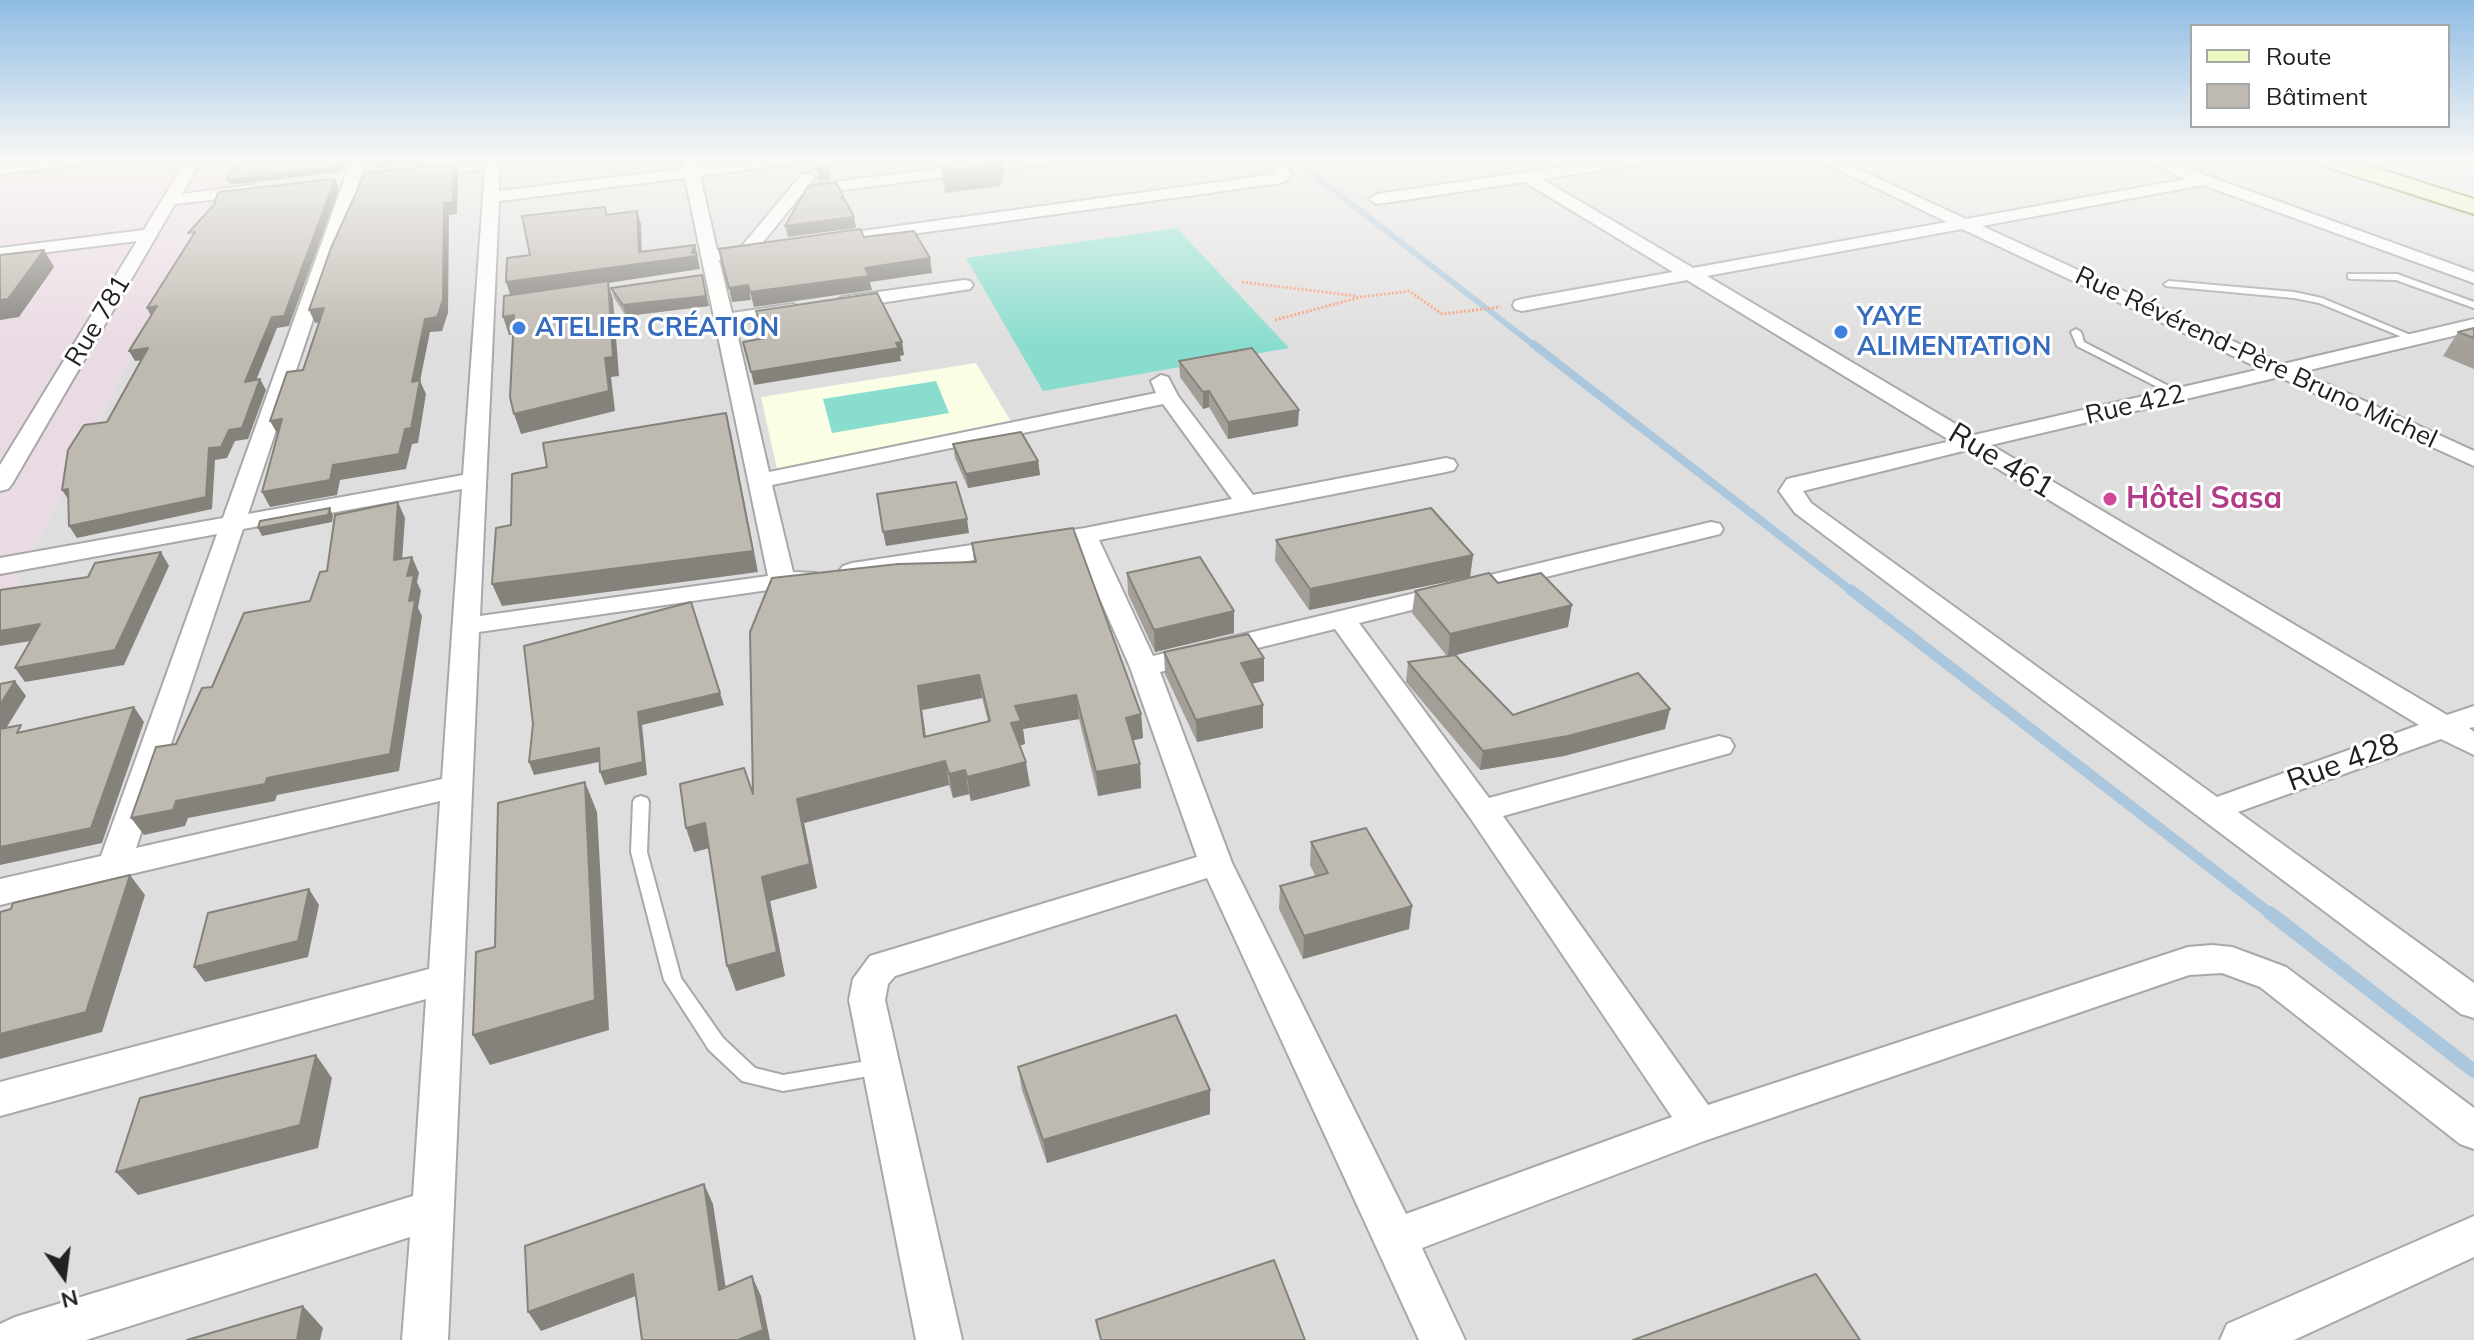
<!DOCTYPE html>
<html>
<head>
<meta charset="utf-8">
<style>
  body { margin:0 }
  #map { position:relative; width:2474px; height:1340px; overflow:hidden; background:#f1f0e8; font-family:Mulish,sans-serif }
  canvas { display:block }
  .legend { position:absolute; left:2190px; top:24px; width:260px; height:104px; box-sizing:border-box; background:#fff; border:2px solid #a6a6a6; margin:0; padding:10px 14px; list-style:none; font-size:24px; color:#212121 }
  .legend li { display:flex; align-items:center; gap:16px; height:40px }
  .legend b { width:40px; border:2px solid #a6a6a6 }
  .north { position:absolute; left:24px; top:1236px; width:80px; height:80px; -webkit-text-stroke:6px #fff; paint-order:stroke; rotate:166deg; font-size:22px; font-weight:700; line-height:32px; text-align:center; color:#212121 }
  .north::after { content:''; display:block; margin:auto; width:28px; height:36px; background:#212121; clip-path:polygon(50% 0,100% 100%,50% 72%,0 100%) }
</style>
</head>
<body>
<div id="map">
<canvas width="2474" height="1340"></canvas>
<ul class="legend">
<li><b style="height:10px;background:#eaf8bf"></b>Route</li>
<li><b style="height:22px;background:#beb9b1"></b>Bâtiment</li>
</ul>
<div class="north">N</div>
</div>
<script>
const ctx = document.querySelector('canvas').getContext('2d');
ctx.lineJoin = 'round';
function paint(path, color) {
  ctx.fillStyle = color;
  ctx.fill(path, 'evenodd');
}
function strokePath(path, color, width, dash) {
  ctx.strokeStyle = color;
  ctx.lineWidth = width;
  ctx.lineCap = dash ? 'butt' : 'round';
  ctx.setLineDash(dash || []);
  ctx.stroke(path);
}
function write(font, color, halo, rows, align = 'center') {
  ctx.font = font + ' Mulish,sans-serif';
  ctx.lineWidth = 6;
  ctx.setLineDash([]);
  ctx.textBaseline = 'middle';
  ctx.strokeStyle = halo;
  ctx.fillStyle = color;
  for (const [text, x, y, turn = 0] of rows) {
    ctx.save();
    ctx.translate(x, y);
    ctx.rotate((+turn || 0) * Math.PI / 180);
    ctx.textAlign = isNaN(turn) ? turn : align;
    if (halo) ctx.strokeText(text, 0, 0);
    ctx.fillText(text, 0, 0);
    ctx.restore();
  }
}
const residential = new Path2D(`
  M231,158H2474V1340H0V616Z`);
const industrial = new Path2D(`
  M102,158H231L0,616V169Z`);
const education = new Path2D(`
  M976,363L1013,425L777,469L761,397Z`);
const pitch = new Path2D(`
  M1177,228L1289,348L1043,391L966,258Z
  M936,381L949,413L832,433L823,399Z`);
const streamFar3 = new Path2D(`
  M1292,158L1535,346`);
const streamFar2 = new Path2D(`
  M1533,344L1853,592`);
const streamFar1 = new Path2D(`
  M1851,590L2272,915`);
const stream = new Path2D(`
  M2270,913L2474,1071`);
const path = new Path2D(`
  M1242,282L1356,296
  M1275,320L1361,297L1409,291L1442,314L1501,307`);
const lane = new Path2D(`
  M2348,274H2397L2474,302V308L2396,280L2351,279L2348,278Z
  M2169,281L2294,292L2322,298L2420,339L2412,341L2319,303L2294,298L2166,286L2164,284Z
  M2076,329L2081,332L2084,342L2184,394L2179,397L2175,396L2077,346L2071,332Z
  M641,796L647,798L649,802L647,852L681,978L723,1038L755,1068L783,1075L879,1059L886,1061L889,1067L886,1073L783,1091L742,1081L709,1050L664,980L631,852L633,802L635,798Z`);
const street = new Path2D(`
  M57,158H106L99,162L0,174V164Z
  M187,158H202L182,194L253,185L261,190L253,195L175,204L12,484L8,489L0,491V465L137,241L0,258V248L144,230Z
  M352,158H367L248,514L463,475L485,169L418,177L413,175V169L500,158L499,191L683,169L681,158H696L698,167L768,158H813L806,162L700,176L717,250L741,247L802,174H812L815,177L809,185L1026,158H1071L1064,162L801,195L760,246L765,250L762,254L719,260L732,313L793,304L802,310L793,316L735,324L769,472L1156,393L1151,381L1161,375L1168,377L1178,396L1253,495L1446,458L1454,460L1457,465L1454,470L1446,472L1099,540L1153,656L1711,522L1720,524L1723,529L1720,534L1359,623L1489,798L1719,736L1730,739L1734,746L1730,753L1503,816L1708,1105L2188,947L2212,945L2232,947L2286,967L2474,1108V1149L2460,1144L2260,987L2222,973L2189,975L1704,1141L1422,1248L1465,1340H1419L1207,878L895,976L888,984L885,1000L962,1340H916L849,1000L853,979L870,956L1197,857L1130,667L1076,544L852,579L843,576L839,571L843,566L852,563L1085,528L1232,499L1163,404L772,485L793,572L816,573L820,578L816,583L479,632L448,1340H402L410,1237L86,1340H0V1324L15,1317L413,1196L426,999L0,1116V1082L429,969L440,801L0,905V879L101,856L217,534L0,574V558L223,518ZM685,178L768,576L480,616L499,201ZM462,489L442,779L136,848L243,529ZM1335,629L1471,819L1672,1117L1406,1214L1232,863L1160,672Z
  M1257,158H1274L1292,173L1286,181L1281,183L825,246L816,241L825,236L1276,174Z
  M1622,158H1660L1653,162L1542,179L1693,268L1947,222L1814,158H1834L1966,219L2186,179L2137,158H2158L2474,272V283L2203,185L1982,226L2283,364L2474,319V331L2301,372L2474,451V466L2279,377L1991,445L2447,715L2474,706V727L2469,728L2474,732V755L2441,739L2238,812L2474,983V1018L2461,1014L1795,513L1779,491L1787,479L1951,441L1687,280L1522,311L1515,309L1513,305L1515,301L1522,299L1673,272L1525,182L1377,204L1369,199L1377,194ZM1962,229L2261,369L1974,435L1707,276ZM1967,450L2419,725L2217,797L1811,503L1803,491Z
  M964,280L970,281L973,285L970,289L842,309L833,303L842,297Z
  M2474,1216V1257L2294,1340H2220L2227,1324Z`);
const secondary = new Path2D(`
  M2312,158H2345L2474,199V214L2315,163Z`);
const wall = new Path2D(`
  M611,288L709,306L626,316L614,298Z
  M2474,328V369L2443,356L2458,332Z
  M1179,361L1298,426L1228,439L1209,407L1203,409L1180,377Z
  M953,444L1038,461L1040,475L968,488L955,458Z
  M1276,540L1473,555L1470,577L1309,610L1275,561Z
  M972,543L1141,714L1143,738L1132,740L1140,764L1141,788L1098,796L1079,719L1023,729L1025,744L1020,745L1030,786L971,801L969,794L953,798L949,785L804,823L817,888L770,901L785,976L736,991L709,848L694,852L753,794L974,562ZM982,698L988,721L926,736L922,710Z
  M1127,573L1234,611V633L1155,652L1128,594Z
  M1498,583L1568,627L1455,655L1513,715L1665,729L1564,756L1480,770L1406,682L1408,662L1447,656L1412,613L1415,591Z
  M1164,652L1264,681L1251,683L1263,705V728L1197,742L1165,674Z
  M1311,842L1409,929L1303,959L1279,909L1280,886L1316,877L1310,865Z
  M1018,1067L1210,1114L1047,1163L1022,1090Z`);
const shadedWall = new Path2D(`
  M341,158H344L342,172L230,185L227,180Z
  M420,158H460V159L376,168L374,163Z
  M956,158H1002L1004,173L1000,186L945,193L942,172Z
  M454,163L458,174L457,214L449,215L448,313L442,331L430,332L420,381L426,394L418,443L412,444L406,469L340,480L337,495L270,507L262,492L333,465L405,429L412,382L444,203Z
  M829,168L831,179L819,181L817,170Z
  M335,179L339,189L289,326L277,328L251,393L245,382L272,317Z
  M637,211L641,224L642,263L692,253L695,245L700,269L608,283L613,299L619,376L611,377L615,411L521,434L514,414L609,391L511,297L506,282L639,252Z
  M854,217L856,228L788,237L785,226Z
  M44,250L54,267L19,317L0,320V300Z
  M930,258L932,273L870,282L872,290L754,307L750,292L865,268Z
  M702,275L709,306L626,316L623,305Z
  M748,285L751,300L732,302L729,288Z
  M157,306L152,318L147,308Z
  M324,308L330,321L315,323L309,310Z
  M514,315L521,334L509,335L503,317Z
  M902,342L904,355L900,356L901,361L754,385L751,372Z
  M148,348L154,359L135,361L129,351Z
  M260,379L266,390L248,439L235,441L227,458L215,460L212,509L77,538L69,526L209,448L229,430Z
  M1209,391V407L1203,409V392Z
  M1299,410L1298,426L1228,439V422Z
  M726,413L731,433L758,572L502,606L492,584Z
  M282,419L278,435L270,421Z
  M1038,461L1040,475L968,488L966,474Z
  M68,489L70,502L62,490Z
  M398,502L405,518L401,576L394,560Z
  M330,508L333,516L332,522L262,536L258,528Z
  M967,519L969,533L886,546L883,532Z
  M161,552L169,566L124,665L25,682L15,668Z
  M1473,555L1470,577L1309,610L1310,589Z
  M412,557L419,573L417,582L421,591L418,608L422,616L399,771L277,795L275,801L188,818L185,826L144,835L131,818L176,801L267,778L409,601L407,576Z
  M1572,605L1568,627L1448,657L1450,634Z
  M1234,611V633L1155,652L1154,630Z
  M40,624L49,638L0,646V631Z
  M1264,658V681L1241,686V663Z
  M979,675L982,698L922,710L929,760L924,737L918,686Z
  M15,681L26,696L0,738V705Z
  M720,693L724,705L642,725L647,775L605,785L600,772L638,712Z
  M1076,695L1079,719L1023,729L1025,744L1015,747L1011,723L1015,706Z
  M1263,705V728L1197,742L1196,720Z
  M134,707L144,722L102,843L0,865V847Z
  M1670,709L1665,729L1564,756L1480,770L1483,751Z
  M1141,714L1143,738L1127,742L1126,718Z
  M599,748L604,761L534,775L529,762Z
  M945,761L949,785L804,823L817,888L770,901L785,976L736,991L727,966L762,877L797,799Z
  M1026,762L1030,786L971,801L967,777Z
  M1140,764L1141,788L1098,796L1096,772Z
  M965,770L969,794L953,798L949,774Z
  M585,782L597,812L609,1030L490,1065L473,1035Z
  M705,823L713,847L694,852L686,828Z
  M130,875L145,895L102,1032L0,1059V1034Z
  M309,889L319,905L308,957L205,982L194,967Z
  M1412,906L1409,929L1303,959L1304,936Z
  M316,1055L332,1078L318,1148L138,1195L116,1172Z
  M1210,1090V1114L1047,1163L1043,1140Z
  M704,1184L713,1204L729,1309L719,1290Z
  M633,1274L644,1293L541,1331L528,1312Z
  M752,1276L761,1296L770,1340H738Z
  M303,1306L323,1328L320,1340H297Z`);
const building = new Path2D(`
  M236,158H341L340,167L227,180Z
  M376,158H420L374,163Z
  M824,158L829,168L817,170Z
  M953,158H1000L997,166L942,172L948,159Z
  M454,163L453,202L444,203L443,300L437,317L425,319L412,382L420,380L411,428L405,429L399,454L333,465L330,480L262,492L282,419L270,421L287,372L303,370L324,308L309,310L331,248L365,173Z
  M335,179L284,316L272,317L245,382L260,379L242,428L229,430L221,447L209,448L206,497L69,526L68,489L62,490L68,450L84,425L107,422L148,348L129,351L157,306L147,308L195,232L188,233L214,205L218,192Z
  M836,182L843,196L841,198H844L854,217L785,226L808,186Z
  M605,207L606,215L637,211L639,252L695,245L692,253L696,252L697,256L506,282L507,258L530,255L522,216Z
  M860,229L864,237L914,231L930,258L865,268L869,276L750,292L748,285L729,288L719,249Z
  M44,250L8,299L0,300V255Z
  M702,275L706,296L623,305L611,288Z
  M608,281L613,357L605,358L609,391L514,414L510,397L514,315L503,317L504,296Z
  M877,293L902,342L896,343L899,348L751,372L743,342L765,338L756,311Z
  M2474,328V338L2458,332Z
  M1252,348L1299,410L1228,422L1209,391L1203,392L1179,361Z
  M726,413L753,551L492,584L496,528L511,525L512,474L547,467L543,443Z
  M1021,432L1038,461L966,474L953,444Z
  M956,482L967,519L883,532L877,494Z
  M398,502L394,560L412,557L407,576L414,575L409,601L415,600L390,754L267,778L265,784L176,801L173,810L131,818L156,747L176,744L202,688L212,687L244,613L310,601L320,572L327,571L335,515Z
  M330,508L328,515L258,528L260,521Z
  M1431,508L1473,555L1310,589L1276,540Z
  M1073,528L1141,714L1126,718L1140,764L1096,772L1076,695L1015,706L1021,721L1011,723L1026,762L967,777L965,770L949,774L945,761L797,799L810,864L762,877L777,952L727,966L705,823L686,828L680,784L744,768L753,794L750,632L772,578L898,564L976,562L972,543ZM979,675L990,721L924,737L918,686Z
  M161,552L115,650L15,668L40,624L0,631V590L88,577L95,563Z
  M1200,557L1234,611L1154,630L1127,573Z
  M1489,573L1498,583L1541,573L1572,605L1450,634L1415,591Z
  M691,602L720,693L638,712L643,762L600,772L599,748L529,762L533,724L524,646Z
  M1248,634L1264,658L1241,663L1263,705L1196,720L1164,652Z
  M1455,655L1513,715L1638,673L1670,709L1568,736L1483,751L1408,662Z
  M15,681L0,705V684Z
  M134,707L91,828L0,847V729L21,725L17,733Z
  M585,782L595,1000L473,1035L476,952L495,947L498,803Z
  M1366,828L1412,906L1304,936L1280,886L1328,873L1311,842Z
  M130,875L86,1012L0,1034V912L11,909L13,903Z
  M309,889L298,941L194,967L208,913Z
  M1176,1015L1210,1090L1043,1140L1018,1067Z
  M316,1055L300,1125L116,1172L140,1098Z
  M704,1184L719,1290L752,1276L763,1330L738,1340H642L633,1274L528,1312L525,1246Z
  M1274,1260L1305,1340H1101L1096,1320Z
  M1816,1274L1860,1340H1633Z
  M303,1306L297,1340H187Z`);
const markers = [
  [519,328,8,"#3f7fe0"],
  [1841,332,8,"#3f7fe0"],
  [2110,499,8,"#d1479c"]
];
const farShopnames = [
  ["YAYE",1857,317],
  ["ALIMENTATION",1857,347],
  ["ATELIER CRÉATION",535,328]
];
const farStreetnames = [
  ["Rue 781",98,321,-59],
  ["Rue Révérend-Père Bruno Michel",2256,358,25],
  ["Rue 422",2135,405,-13]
];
const streetNames = [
  ["Rue 461",2001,461,31],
  ["Rue 428",2343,763,-20]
];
const hotelNames = [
  ["Hôtel Sasa",2126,499]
];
paint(residential, '#dfdede');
paint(industrial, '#eadae4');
paint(education, '#f9fee4');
paint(pitch, '#89ddce');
strokePath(streamFar3, '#aac7dd', 6);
strokePath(streamFar2, '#aac7dd', 8);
strokePath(streamFar1, '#aac7dd', 11);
strokePath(stream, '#aac7dd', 14);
strokePath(lane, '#a8a8a8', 4);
strokePath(street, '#a8a8a8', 4);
strokePath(secondary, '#557808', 4);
strokePath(path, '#f79b74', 3, [2, 2]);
paint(lane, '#fff');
paint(street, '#fff');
paint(secondary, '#eaf8bf');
paint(wall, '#a39f98');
paint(shadedWall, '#85827c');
paint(building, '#beb9b1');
strokePath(building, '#85827c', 2);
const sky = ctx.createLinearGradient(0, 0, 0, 346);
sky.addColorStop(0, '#8fbce4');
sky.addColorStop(0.46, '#f9f8f5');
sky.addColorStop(1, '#f9f8f500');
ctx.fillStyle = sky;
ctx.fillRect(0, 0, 2474, 346);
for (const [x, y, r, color] of markers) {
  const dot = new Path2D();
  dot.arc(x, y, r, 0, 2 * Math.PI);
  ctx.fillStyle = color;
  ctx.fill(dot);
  strokePath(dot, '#fff', 3);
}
write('bold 26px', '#366cbe', '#fff', farShopnames, 'left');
write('26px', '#212121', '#fff', farStreetnames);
write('30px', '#212121', '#fff', streetNames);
write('bold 30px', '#b23c85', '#fff', hotelNames, 'left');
</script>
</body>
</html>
